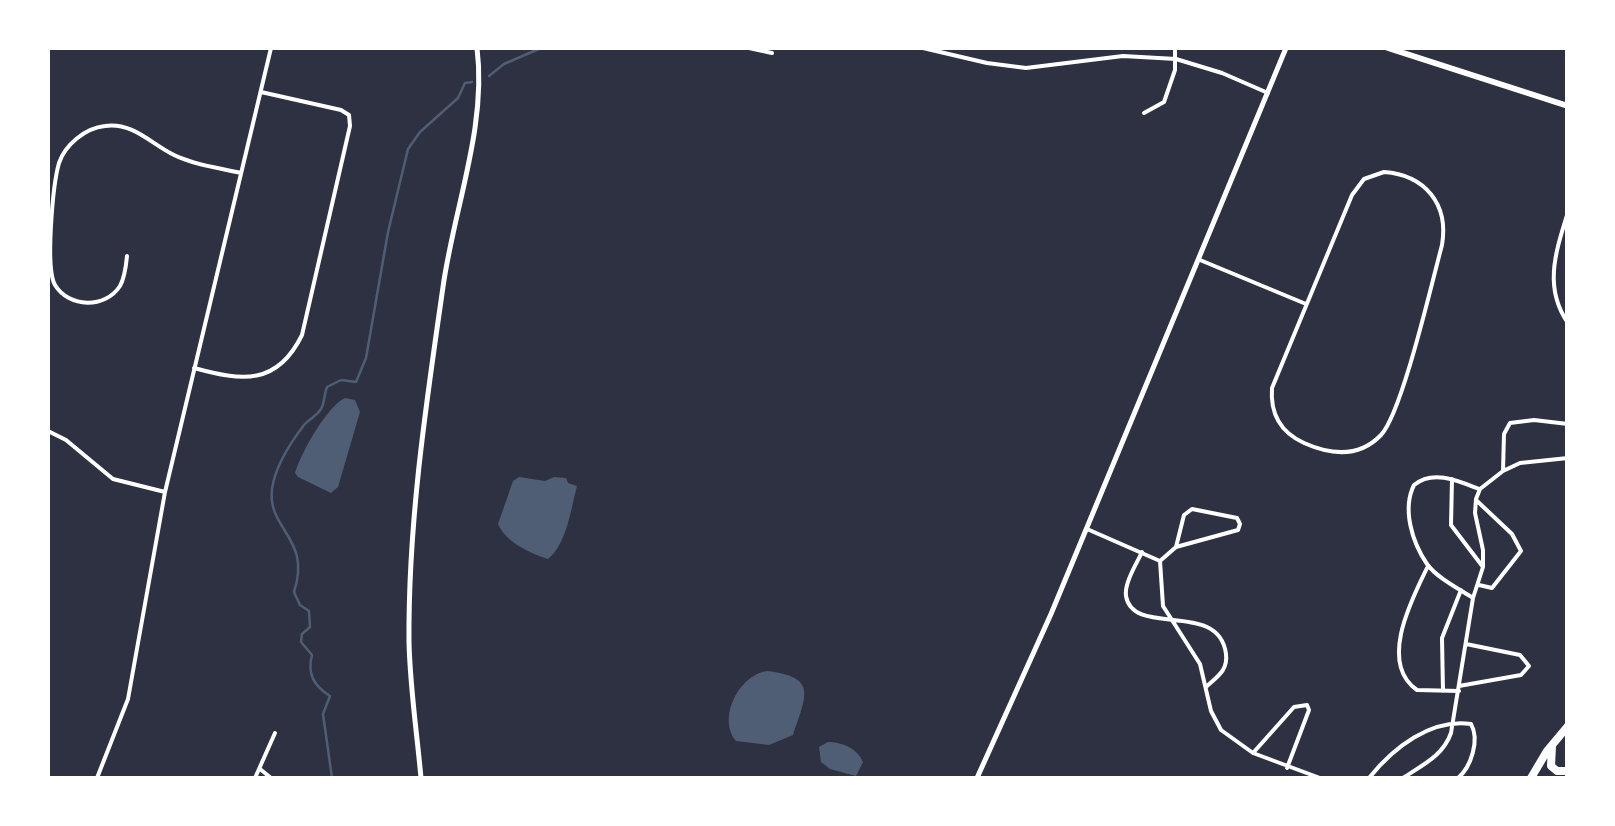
<!DOCTYPE html>
<html>
<head>
<meta charset="utf-8">
<style>
  body { margin:0 }
  #map { position:relative; width:1615px; height:826px; overflow:hidden; background:#2d3142; font-family:"Alegreya Sans",sans-serif }
  canvas { display:block }
  .frame { position:absolute; inset:0; border:50px solid #fff; pointer-events:none }
</style>
</head>
<body>
<div id="map">
<canvas width="1615" height="826"></canvas>
<div class="frame"></div>
</div>
<script>
const ctx = document.querySelector('canvas').getContext('2d');
ctx.lineJoin = 'round';
function paint(path, color) {
  ctx.fillStyle = color;
  ctx.fill(path, 'evenodd');
}
function strokePath(path, color, width, dash) {
  ctx.strokeStyle = color;
  ctx.lineWidth = width;
  ctx.lineCap = dash ? 'butt' : 'round';
  ctx.setLineDash(dash || []);
  ctx.stroke(path);
}
const water = new Path2D(`
  M345,398L355,400L360,412L338,487L331,493L298,477L295,473C301,453 327,406 345,398Z
  M519,477L545,481L554,477L566,478L568,483L577,486C571,508 567,544 548,559C529,553 506,542 498,524L513,481Z
  M767,671C817,677 807,694 793,735L769,745L736,741C717,718 739,675 767,671Z
  M828,742C842,742 857,748 863,762L856,776L830,769L821,762L819,747Z`);
const stream = new Path2D(`
  M489,76L504,64L541,48
  M332,778L323,714L330,696C314,686 307,674 312,655L301,642L302,634L310,627L309,611L300,605L294,592C312,538 267,530 272,489C275,467 291,442 304,425C310,418 316,417 321,409C325,402 324,394 327,387L341,380L356,382L366,358L388,232L408,149L420,132L458,98L465,83L472,82`);
const minor = new Path2D(`
  M749,48L772,53
  M923,48L987,63L1026,68L1123,56L1176,59L1222,73L1268,93
  M1144,113L1164,102L1175,70V48
  M1384,172C1425,175 1449,204 1442,245C1432,282 1402,413 1381,435C1359,458 1331,455 1304,443C1280,432 1270,414 1272,388L1352,195L1364,179Z
  M1568,212C1556,251 1543,287 1568,323
  M127,256C126,266 125,277 120,286C105,309 69,308 55,285C45,268 53,184 59,163C65,145 85,128 105,126C133,122 151,144 174,155C194,165 220,168 241,173
  M1200,260L1306,304
  M194,368C242,381 277,386 302,335L350,126L349,115L341,110L261,92
  M1568,424L1534,420L1510,423L1504,434L1503,471L1520,463L1568,458
  M48,431L66,440L113,479L165,492
  M1452,479L1451,525L1483,567
  M1476,500L1512,534L1521,551L1492,588L1479,585
  M1087,529L1160,561L1163,606L1200,664L1211,711L1221,730L1253,753L1320,778
  M1142,552C1137,563 1124,583 1126,596C1133,638 1219,599 1226,654C1228,670 1218,676 1207,686
  M1160,561L1176,547L1238,530L1240,524L1237,518L1192,509L1184,515L1176,547
  M1427,568C1412,599 1378,663 1417,690L1459,691
  M1473,598C1459,589 1436,577 1427,564C1412,542 1402,509 1414,485C1433,469 1459,481 1479,489
  M1459,686L1521,675L1529,666L1520,655L1466,644
  M1443,691L1442,638L1461,590
  M1253,753L1294,707L1307,705L1309,710L1287,768
  M260,769L271,778
  M97,778L128,699L165,492L271,48
  M255,778L275,733
  M1369,778C1393,748 1431,718 1471,724C1480,740 1471,767 1458,778
  M1403,778C1422,765 1443,756 1451,733L1473,598L1483,567V550L1475,513L1476,499L1480,489L1503,471`);
const tertiary = new Path2D(`
  M421,778C417,733 410,688 409,642C408,524 426,404 443,287C454,208 487,127 477,48
  M977,778L1051,614L1286,48`);
const secondary = new Path2D(`
  M1388,48L1568,106`);
const motorway = new Path2D(`
  M1552,746L1551,766L1557,771H1568
  M1531,778L1547,751L1568,726`);
paint(water, '#4f5d75');
strokePath(stream, '#4f5d75', 2.5);
strokePath(minor, '#fff', 4);
strokePath(tertiary, '#fff', 5);
strokePath(secondary, '#fff', 6);
strokePath(motorway, '#fff', 8);
</script>
</body>
</html>
